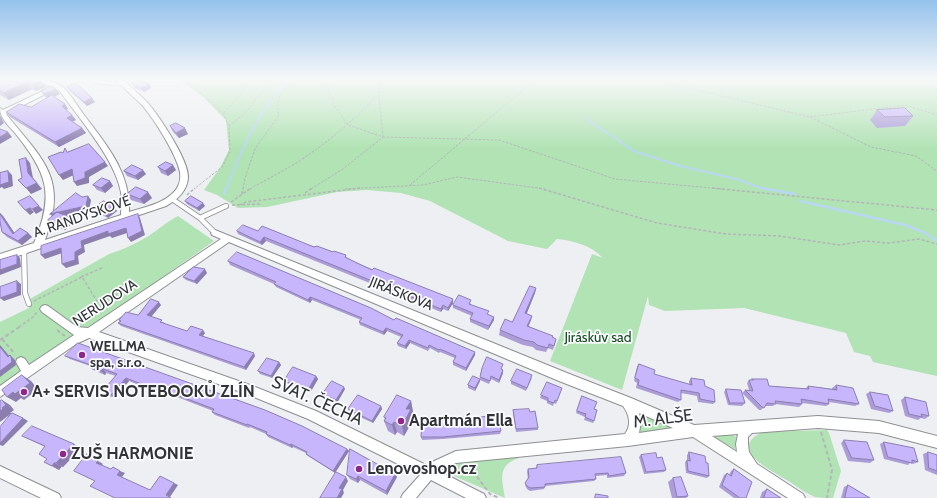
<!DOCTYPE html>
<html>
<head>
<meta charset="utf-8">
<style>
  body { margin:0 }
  canvas { display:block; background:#edeff2 }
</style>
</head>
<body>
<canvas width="937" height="498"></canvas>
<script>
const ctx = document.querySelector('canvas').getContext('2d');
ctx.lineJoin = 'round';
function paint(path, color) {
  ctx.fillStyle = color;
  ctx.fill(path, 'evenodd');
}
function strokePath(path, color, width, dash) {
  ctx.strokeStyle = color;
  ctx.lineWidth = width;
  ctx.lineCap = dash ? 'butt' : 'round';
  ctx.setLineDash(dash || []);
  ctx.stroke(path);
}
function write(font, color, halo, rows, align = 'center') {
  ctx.font = font + ' Cabin,sans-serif';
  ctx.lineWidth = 3.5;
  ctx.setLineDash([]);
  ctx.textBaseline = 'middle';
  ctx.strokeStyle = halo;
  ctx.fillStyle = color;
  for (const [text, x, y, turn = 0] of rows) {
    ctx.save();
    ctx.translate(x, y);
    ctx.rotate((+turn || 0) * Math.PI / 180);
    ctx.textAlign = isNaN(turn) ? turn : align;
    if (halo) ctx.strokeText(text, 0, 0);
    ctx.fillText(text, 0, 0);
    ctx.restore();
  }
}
const green = new Path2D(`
  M179,79H937V376L873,362L870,356L854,352L846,333L744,308L665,311L649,305L648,296L622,390L550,361L592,254L603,258C590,245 575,241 557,239L547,249L508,241L430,201L401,193L367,190L337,192L267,207L238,208L217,195L204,190L220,168L229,150L226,120L203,97Z
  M178,216L214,241L150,286L0,387V322L29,308L28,300L109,254C122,250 135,244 147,237C157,231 166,222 178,216Z
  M641,413L674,427L673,429L639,432Z
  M827,430L829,433L841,471L833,498C828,498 820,498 815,497C805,493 795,485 785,479C769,469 727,448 763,432Z
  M733,435L736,437L735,449L715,438L716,436Z
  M517,455L519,458C497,465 502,479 505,498L454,476L451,473V468L459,462Z`);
const streamFar1 = new Path2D(`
  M585,118L634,151L680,166L736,179L764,189
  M226,189C242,149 258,111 288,79`);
const stream = new Path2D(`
  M761,188L795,194
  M224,194L226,188
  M800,201L905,225L925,233L937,241`);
const pathFar2 = new Path2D(`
  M183,79L213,103L223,114L229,126L230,152L222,167L194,189
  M327,79L328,88L334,105L348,125L383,137L499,140L615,179L722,189
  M380,79L379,94L383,137
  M651,79L810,117L871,147L916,156L937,171
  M66,84L86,83
  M224,113L243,90L248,79
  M810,117L905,105L937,115
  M229,126C235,121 241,117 246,112C259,96 262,89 280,79
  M410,185L536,79
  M243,189L245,178L255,149L279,115C274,93 285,87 303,79
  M250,189C270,177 292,167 311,153C336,136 358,115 379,94
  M311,189L343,169L383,137
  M345,189L423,185L457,177L545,189`);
const pathFar1 = new Path2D(`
  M539,188L657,223L726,234L780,236L839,245L865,241L889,243L919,239L937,244
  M712,188L937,210
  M305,193L312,188
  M242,194L243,188
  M187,195L195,188
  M231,202L251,188
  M232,205L260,204
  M239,205L246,202L360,188
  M81,277L104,267
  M112,289L117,296
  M34,301L82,277L97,301H107L117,296L121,302
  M19,327L33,317L37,312`);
const path = new Path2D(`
  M57,330L65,336
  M2,339L15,354
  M0,340L21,326
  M821,432L832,470L827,498
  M469,466L490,494L499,498`);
const laneFar1 = new Path2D(`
  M90,79L98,82L123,84`);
const lane = new Path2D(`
  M172,199L200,218L215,233
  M200,218L226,206
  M24,250L25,293L29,304`);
const street = new Path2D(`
  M35,79C44,79 56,82 64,88C71,95 78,107 84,115C106,144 131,173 129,212C144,207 163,204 174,192C179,187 181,179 180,172C176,153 154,119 142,105C133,96 123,88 115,79H122C131,87 139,94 147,102C159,116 189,160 188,178C187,191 177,200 166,206L0,262V254L34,243C55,194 47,173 15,133C8,125 0,118 0,108L3,110L51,87ZM55,89L59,90C80,120 119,163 122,199C122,204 121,210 121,215L45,240C69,178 42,159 6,114Z
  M215,230L567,373L631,398L694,425L818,416L879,421L937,436V448L879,433L818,428L752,433L748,437V444L749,452L757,464L803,494L805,498H788L693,437L628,446L456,463L439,471L484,494L486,498H466L431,480L416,498H401L403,494L420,475L308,419L249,395L89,338L76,344L0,397V386L21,371L16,362L17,359L21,357L25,359L29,365L74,335L42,312L40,309L42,306L45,305L48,306L77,327L88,328L221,239L212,235L211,233ZM229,242L559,381L623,406C629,414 632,425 625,434L456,451L432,462L428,466L316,411L250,385L99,332ZM639,413L673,428L639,433L641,421ZM738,434L736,444L737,452L712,436Z
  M0,466L59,494L61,498H41L0,478Z`);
const wall = new Path2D(`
  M0,79L41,81L46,87L36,91L32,89L9,100L0,95Z
  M41,79H54L51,81Z
  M132,84H149L151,88L144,92L135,88Z
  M67,87L95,102L87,106L70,91Z
  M56,89L60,94L54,97L65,104L68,109L66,110L72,115L76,120L73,122L82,128L86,133L59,147L10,117L6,112L31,107L47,98L44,96L41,91Z
  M877,110L913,116L905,126L877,128L870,120Z
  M170,126L188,134L179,138L173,132Z
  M158,167L176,170L168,176L161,173Z
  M124,171L146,174L138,180L127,176Z
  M110,181L113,186L105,193L97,190L93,185Z
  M127,194L152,198L144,204L131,200Z
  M82,197L91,200L89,210L66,216L74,222L65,230L52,225L48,220Z
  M185,201L205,206L199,211L187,204Z
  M94,208L117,211L108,218L98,213Z
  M0,213L3,216L14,233H28L32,237L22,245L7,237L2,232L0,222Z
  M237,231H258L346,255V257L355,262L453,303L448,311L443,309L441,312L266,241L262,245L238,234Z
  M228,261L394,320L475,352V355L466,371L453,365V362L455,358L440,352L439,353L430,348L428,351L410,343L406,349L398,346L397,343L401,337L387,331L384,335L360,325L359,322L361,320L312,300L310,303L276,287L274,284L230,265Z
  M207,273L197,284L186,280L183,277Z
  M536,288L535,293L526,314L532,316L531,320L528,326L552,337L555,343L553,350L548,348L546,352L536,350L533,347L523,345L499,335L500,330L512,322Z
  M471,303L470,304L488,315L494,317V320L488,330L470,322V319L472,316L453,308V305Z
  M161,305L151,317L165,323L164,324L187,331L205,333L203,336L255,356L246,370L121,326L118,323L120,321L119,320L138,315Z
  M65,356L347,449L349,451L335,473L308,456L306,454V453L293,447L292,448L268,437L266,434L250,427L249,428L215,415L212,412L213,411L167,393L165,396L129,381L115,398L106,395L102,392L116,376L106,373L105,375L93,370L89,367L90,366L70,359Z
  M279,362L281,365L272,378L260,374L258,371Z
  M503,364L501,370L503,373L499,383L491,379L489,384L480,380V381L475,391L468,388V385L480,379V377Z
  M639,364L654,374L689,385V381L691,378L705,386L715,402L713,404L698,402L697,396L681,393V400L678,402L636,388L637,383L634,381L637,367Z
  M316,376L318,379L310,393L286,383L284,381Z
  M532,378L526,391L511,384V381Z
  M752,379L769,386L805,389L808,386L832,389V388L836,385L859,404L855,406L829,402V404L826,406L802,403V404L799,407L775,404L773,406H765L761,410H759L742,393L745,390H749L747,383L749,380H751Z
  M562,388L556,404L554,403L553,406L547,403V401L540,398L541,395Z
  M345,389L337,403L331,400L330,402L323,399L321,396Z
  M726,389L745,403L742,406L728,405L724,392Z
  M870,392L893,411L889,413L871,409L866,394Z
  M582,396L594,409V421L593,423L584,420L585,417L576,413Z
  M905,397L929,416L925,419L921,418L918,420L905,416L901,400Z
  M411,401L413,412L412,414L413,420L404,436L397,432L395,435L388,431L384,421L385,420L384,417Z
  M381,406L382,409L373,423L349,412L348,409Z
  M513,410L530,412L538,428V430L516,432L513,413Z
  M464,419L501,431L500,434L443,439L422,440L421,437L437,421Z
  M22,436L81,448L63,467L62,466L59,470L44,462L47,459L45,447Z
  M844,440L874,460L870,463L848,461L841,443Z
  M884,442L918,462L913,464L910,463L908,465L884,459L880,444Z
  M689,452L706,463L709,476L707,478L686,473L685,462L687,460V455Z
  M928,452L937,455V475L925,470L923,454Z
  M641,455L657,458L666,470L664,472L644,474L639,457Z
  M537,465L626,473L624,476L607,478V475L595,476L596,479L594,481L545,486L544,489L530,491L527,489L525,485L528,479L527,472L528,469L536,468Z
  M734,469L746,498H734L719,487L724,475L727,473L729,475L731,471Z
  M395,474L397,477L387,495L360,480L358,483L350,479L347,475Z
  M673,478L688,496L686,498H672L668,482Z
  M848,485L870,498H841L844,487Z
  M767,489L781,498H760L762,492Z`);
const shadedWall = new Path2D(`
  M41,81L46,87L36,91L31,84Z
  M27,82L32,89L9,100L4,93Z
  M149,84L151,88L144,92L141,88Z
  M56,89L60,94L48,99L45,94Z
  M92,98L95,102L87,106L84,102Z
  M65,104L68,109L65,110L62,106Z
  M0,115L4,123L0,126Z
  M72,115L76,120L71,122L67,118Z
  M82,128L86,133L59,147L55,142Z
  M185,128L188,134L179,138L176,133Z
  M8,132L12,137L0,144V137Z
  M26,158L30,163L33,178L42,189L31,194L26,188L28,173Z
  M105,162L108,166L89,177V183L77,186L74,182L85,172Z
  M173,165L176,170L168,176L165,171Z
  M72,169L76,174L63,180L59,175Z
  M143,170L146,174L138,180L135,176Z
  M8,171L12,175L13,186L4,189L2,187L0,188V182Z
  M110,181L113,186L105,193L101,188Z
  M148,192L152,198L144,204L140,199Z
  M88,196L91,200L89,210L54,218L50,214Z
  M203,203L205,206L199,211L197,208Z
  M39,206L43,210L36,214L32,209Z
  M113,206L117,211L108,218L104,213Z
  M30,208L34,212L30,215L25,210Z
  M0,213L3,216L18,238L13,234L0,214Z
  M138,214L140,218L145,235L131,242L128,238Z
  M69,217L74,222L65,230L60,224Z
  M126,228L130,232L112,238L110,236L84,245L85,252L78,256L79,264L66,268L62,264L75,252L81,241L108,231Z
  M28,233L32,237L22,245L18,241Z
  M264,237L266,241L262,245L260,242Z
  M61,248L65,252L45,259L41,255Z
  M17,255L20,258L21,267L0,275V270Z
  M205,269L207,273L197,284L194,281Z
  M17,281L21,284V295L4,301L0,298Z
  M536,288L535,293L525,318V313Z
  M310,297L312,300L310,303L308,300Z
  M453,299V303L448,311V308Z
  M159,302L161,305L150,318L147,315Z
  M443,305V309L441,312V309Z
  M532,316L531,320L527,330V326Z
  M494,317V320L488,330L489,326Z
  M386,328L387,331L384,335L383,332Z
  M203,330L205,333L201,338L199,335Z
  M409,340L410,343L406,349L405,346Z
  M0,345L11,358L10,355L15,360L16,365L0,377V371L8,357L0,347Z
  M475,352V355L466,371V368Z
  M254,353L255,356L246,370L244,367Z
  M279,362L281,365L272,378L271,376Z
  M103,369L106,373L105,375L101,371Z
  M503,370V373L499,383V380Z
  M22,375L31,381L38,389L24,400L21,398L16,402L7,397Z
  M316,376L318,379L310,393L308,390Z
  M126,378L129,381L115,398L111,395Z
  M480,379V381L475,391V388Z
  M344,387L345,389L337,403L336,400Z
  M163,390L167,393L165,396L162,392Z
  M330,397L331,400L330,402L329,399Z
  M2,400L10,405L14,410L10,413H12L0,422V411L2,408Z
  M411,401L413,412L412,414L413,420L404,436L402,426L406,409Z
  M381,406L382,409L373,423L372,421Z
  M23,418L28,421L3,446L0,445V443Z
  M394,422L397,432L395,435L392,425Z
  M74,444L81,448L63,467L56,463Z
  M291,444L293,447L292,448L290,445Z
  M347,449L349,451L335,473L333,471Z
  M94,457L99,460L97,462L92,459Z
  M98,461L103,464L101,466L96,463Z
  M54,463L62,466L59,470L52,466Z
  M120,471L125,473L122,477L117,475Z
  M395,474L397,477L387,495L386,491Z
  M358,476L360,480L358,483L356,479Z
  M346,477L348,481L343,490L344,493L341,498H337L339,488Z
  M174,483L178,485L170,497L166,495Z`);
const building = new Path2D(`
  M0,79H39L41,81L31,84L27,82L4,93L0,91Z
  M140,80L149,84L141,88L132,84Z
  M76,83L92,98L84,102L67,87Z
  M51,86L56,89L45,94L41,91Z
  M52,95L65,104L62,106L72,115L67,118L82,128L55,142L6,112L19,104L31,107Z
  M905,108L913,116L885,117L877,110Z
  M176,123L185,128L176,133L170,126Z
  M0,129L8,132L0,137Z
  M89,144L105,162L85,172V178L74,182L72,169L59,175L48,157L61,152L63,153L65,148L67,152Z
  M26,158L28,173L37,183L26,188L18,180L22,178L19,160Z
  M166,162L173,165L165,171L158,167Z
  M132,165L143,170L135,176L124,171Z
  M8,171L9,182L0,185V173Z
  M102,178L110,181L101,188L93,185Z
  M136,187L148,192L140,199L127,194Z
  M76,193L82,197L88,196L86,206L50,214Z
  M30,196L39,206L32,209L30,208L25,210L18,202Z
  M191,196L203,203L197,208L185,201Z
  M104,201L113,206L104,213L94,208Z
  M57,212L69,217L60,224L48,220Z
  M0,214L13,234L20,228L28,233L18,241L2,232L0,222Z
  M138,214L142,231L128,238L126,228L108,234V231L81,241L82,248L75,252V260L62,264L61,248L41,255V246Z
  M243,225L258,231L262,226L314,247L317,246L333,252L334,251L346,255L345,257L355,262L372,270L374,268L453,299L448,308L443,305L441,309L264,237L260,242L237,231Z
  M237,252L371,308L394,320L396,318L475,352L466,368L453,362L456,356L440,349L439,350L429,345L428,348L409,340L405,346L397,343L403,335L386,328L383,332L359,322L362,318L318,300L310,297L308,300L274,284L276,282L228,261Z
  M17,255V264L0,270V260Z
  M194,267L205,269L194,281L183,277L192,268Z
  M17,281V292L0,298V287Z
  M530,286L536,288L525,313L532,316L527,326L553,336L552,337L556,339L554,346L549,344L548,348L537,345L534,342L524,340L500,330L505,319L512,322Z
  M459,295L471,300L469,304L489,311L487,314L494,317L489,326L470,319L473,313L453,305Z
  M151,299L159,302L147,315L162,320L160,322L187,331L191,326L203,330L199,335L254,353L244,367L118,323L121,321L119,320L126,312L138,315Z
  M78,343L265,410L302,426L347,449L333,471L306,454L307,452L291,444L290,445L266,434L267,432L247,424V425L212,412L214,409L163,390L162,392L126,378L111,395L102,392L117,374L103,369L101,371L89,367L91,365L65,356Z
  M0,347L8,357L10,355L11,357L12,362L0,371Z
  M487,357L503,364L501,369L503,370L499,380L491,376L490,381L480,377L482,368Z
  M267,358L279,362L271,376L258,371Z
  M639,364L655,370L654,374L692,385L691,378L704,380L705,386L714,390L715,402L700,399L699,393L681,390V400L638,385L639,380L635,378Z
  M293,367L316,376L308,390L284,381Z
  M517,369L532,375L527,388L511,381Z
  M22,375L30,383L15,394L13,392L7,397L2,390Z
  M473,376L480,379L475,388L468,385Z
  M752,379H767L769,386L809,389L808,386L837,390L836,385L853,388L859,404L828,399L829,404L801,399L802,404L775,401L776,404L767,403L764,408L762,407L745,390L753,391L749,380H753Z
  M332,381L344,387L336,400L330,397L329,399L321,396Z
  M547,382L562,388L557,401L555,400L554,403L548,401V398L541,395Z
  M726,389L741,390L745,403H730Z
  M870,392L888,395L893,411L875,406Z
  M358,395L381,406L372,421L348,409Z
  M397,395L411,401L406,409H411L402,426L394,422L392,425L384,421L386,418L384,417Z
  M582,396L597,402L594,409L597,410L594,421L585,417L586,414L577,411Z
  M905,397L926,402L929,416L921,414L922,417L909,414Z
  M2,400L6,405L2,408L3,409L0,411V401Z
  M529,409L530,412L535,411L538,428L516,429L513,410Z
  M12,413L23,418L0,443V427Z
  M498,415L501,431L443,437H421L422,417H437V421L457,418L464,417V419Z
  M32,426L74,444L56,463H54L52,466L44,462L47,459L39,454L45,446L22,436Z
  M844,440L867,442L874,460L852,458Z
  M884,442L914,448L918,462L912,460V463L888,457Z
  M350,449L395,474L386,491L358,476L356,479L347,475Z
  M689,452L705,456L706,463H708L709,476L688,471L687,460L690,461Z
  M928,452L937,455V471L929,468Z
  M656,453L657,458L662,457L666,470L646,472L641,455Z
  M87,454L94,457L92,459L98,461L96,463L111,469L113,467L120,471L117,475L150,490L160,476L174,483L166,495L171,498H115L90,486L95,481L74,471Z
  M621,457L626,473L609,476L608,473L595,474L596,479L545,484V487L531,488L528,487L525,483L529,477L528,469L537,468V465Z
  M734,469L752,482L746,498H740L722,485L727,473L731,476Z
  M336,472L346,477L339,488L342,489L337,498H320Z
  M681,477L688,496L677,497L673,478Z
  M848,485L870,498H845Z
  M767,489L781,498H764Z
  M596,494L608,496V498H595Z`);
const markers = [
  [82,355,4,"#8f268b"],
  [24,392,4,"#8f268b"],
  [401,421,4,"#8f268b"],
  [63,454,4,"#8f268b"],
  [359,469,4,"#8f268b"]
];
const streetNames = [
  ["A. RANDÝSKOVÉ",82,217,-19],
  ["JIRÁSKOVA",401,294,22],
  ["NERUDOVA",105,303,-33]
];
const parkNames = [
  ["Jiráskův sad",598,338]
];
const poiNames = [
  ["WELLMA",90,347],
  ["spa, s.r.o.",90,363]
];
const nearPoinames = [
  ["A+ SERVIS NOTEBOOKŮ ZLÍN",32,392],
  ["Apartmán Ella",409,421],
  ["ZUŠ HARMONIE",71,454],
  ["Lenovoshop.cz",367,469]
];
const nearStreetnames = [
  ["SVAT. ČECHA",317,401,24],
  ["M. ALŠE",663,419,-7]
];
paint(green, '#b1e3b4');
strokePath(streamFar1, '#b9d7f2', 2);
strokePath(stream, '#b9d7f2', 2.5);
strokePath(laneFar1, '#8d8f91', 5);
strokePath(lane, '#8d8f91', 6);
strokePath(street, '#8d8f91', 2);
strokePath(pathFar2, '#b4b5b8', 1, [2.5, 1.5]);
strokePath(pathFar1, '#b4b5b8', 1.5, [3, 2]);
strokePath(path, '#b4b5b8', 2, [4, 2.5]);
strokePath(laneFar1, '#fff', 3.5);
strokePath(lane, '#fff', 4.5);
paint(street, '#fff');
paint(wall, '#ac9dd9');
paint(shadedWall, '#8c7fb0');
paint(building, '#c8b6fc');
strokePath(building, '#8c7fb0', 1);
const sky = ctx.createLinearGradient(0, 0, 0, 149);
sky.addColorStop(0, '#95c2ec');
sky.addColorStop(0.53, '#f7f8f9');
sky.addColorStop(1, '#f7f8f900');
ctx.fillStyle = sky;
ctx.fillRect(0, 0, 937, 149);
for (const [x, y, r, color] of markers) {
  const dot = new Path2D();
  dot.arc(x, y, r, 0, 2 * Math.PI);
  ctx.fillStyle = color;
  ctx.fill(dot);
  strokePath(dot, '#fbfcff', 1.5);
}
write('14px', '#323334', '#fbfcff', streetNames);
write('14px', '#144a1d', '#fbfcff', parkNames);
write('bold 14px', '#323334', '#fbfcff', poiNames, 'left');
write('bold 17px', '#323334', '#fbfcff', nearPoinames, 'left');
write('17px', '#323334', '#fbfcff', nearStreetnames);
</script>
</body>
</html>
